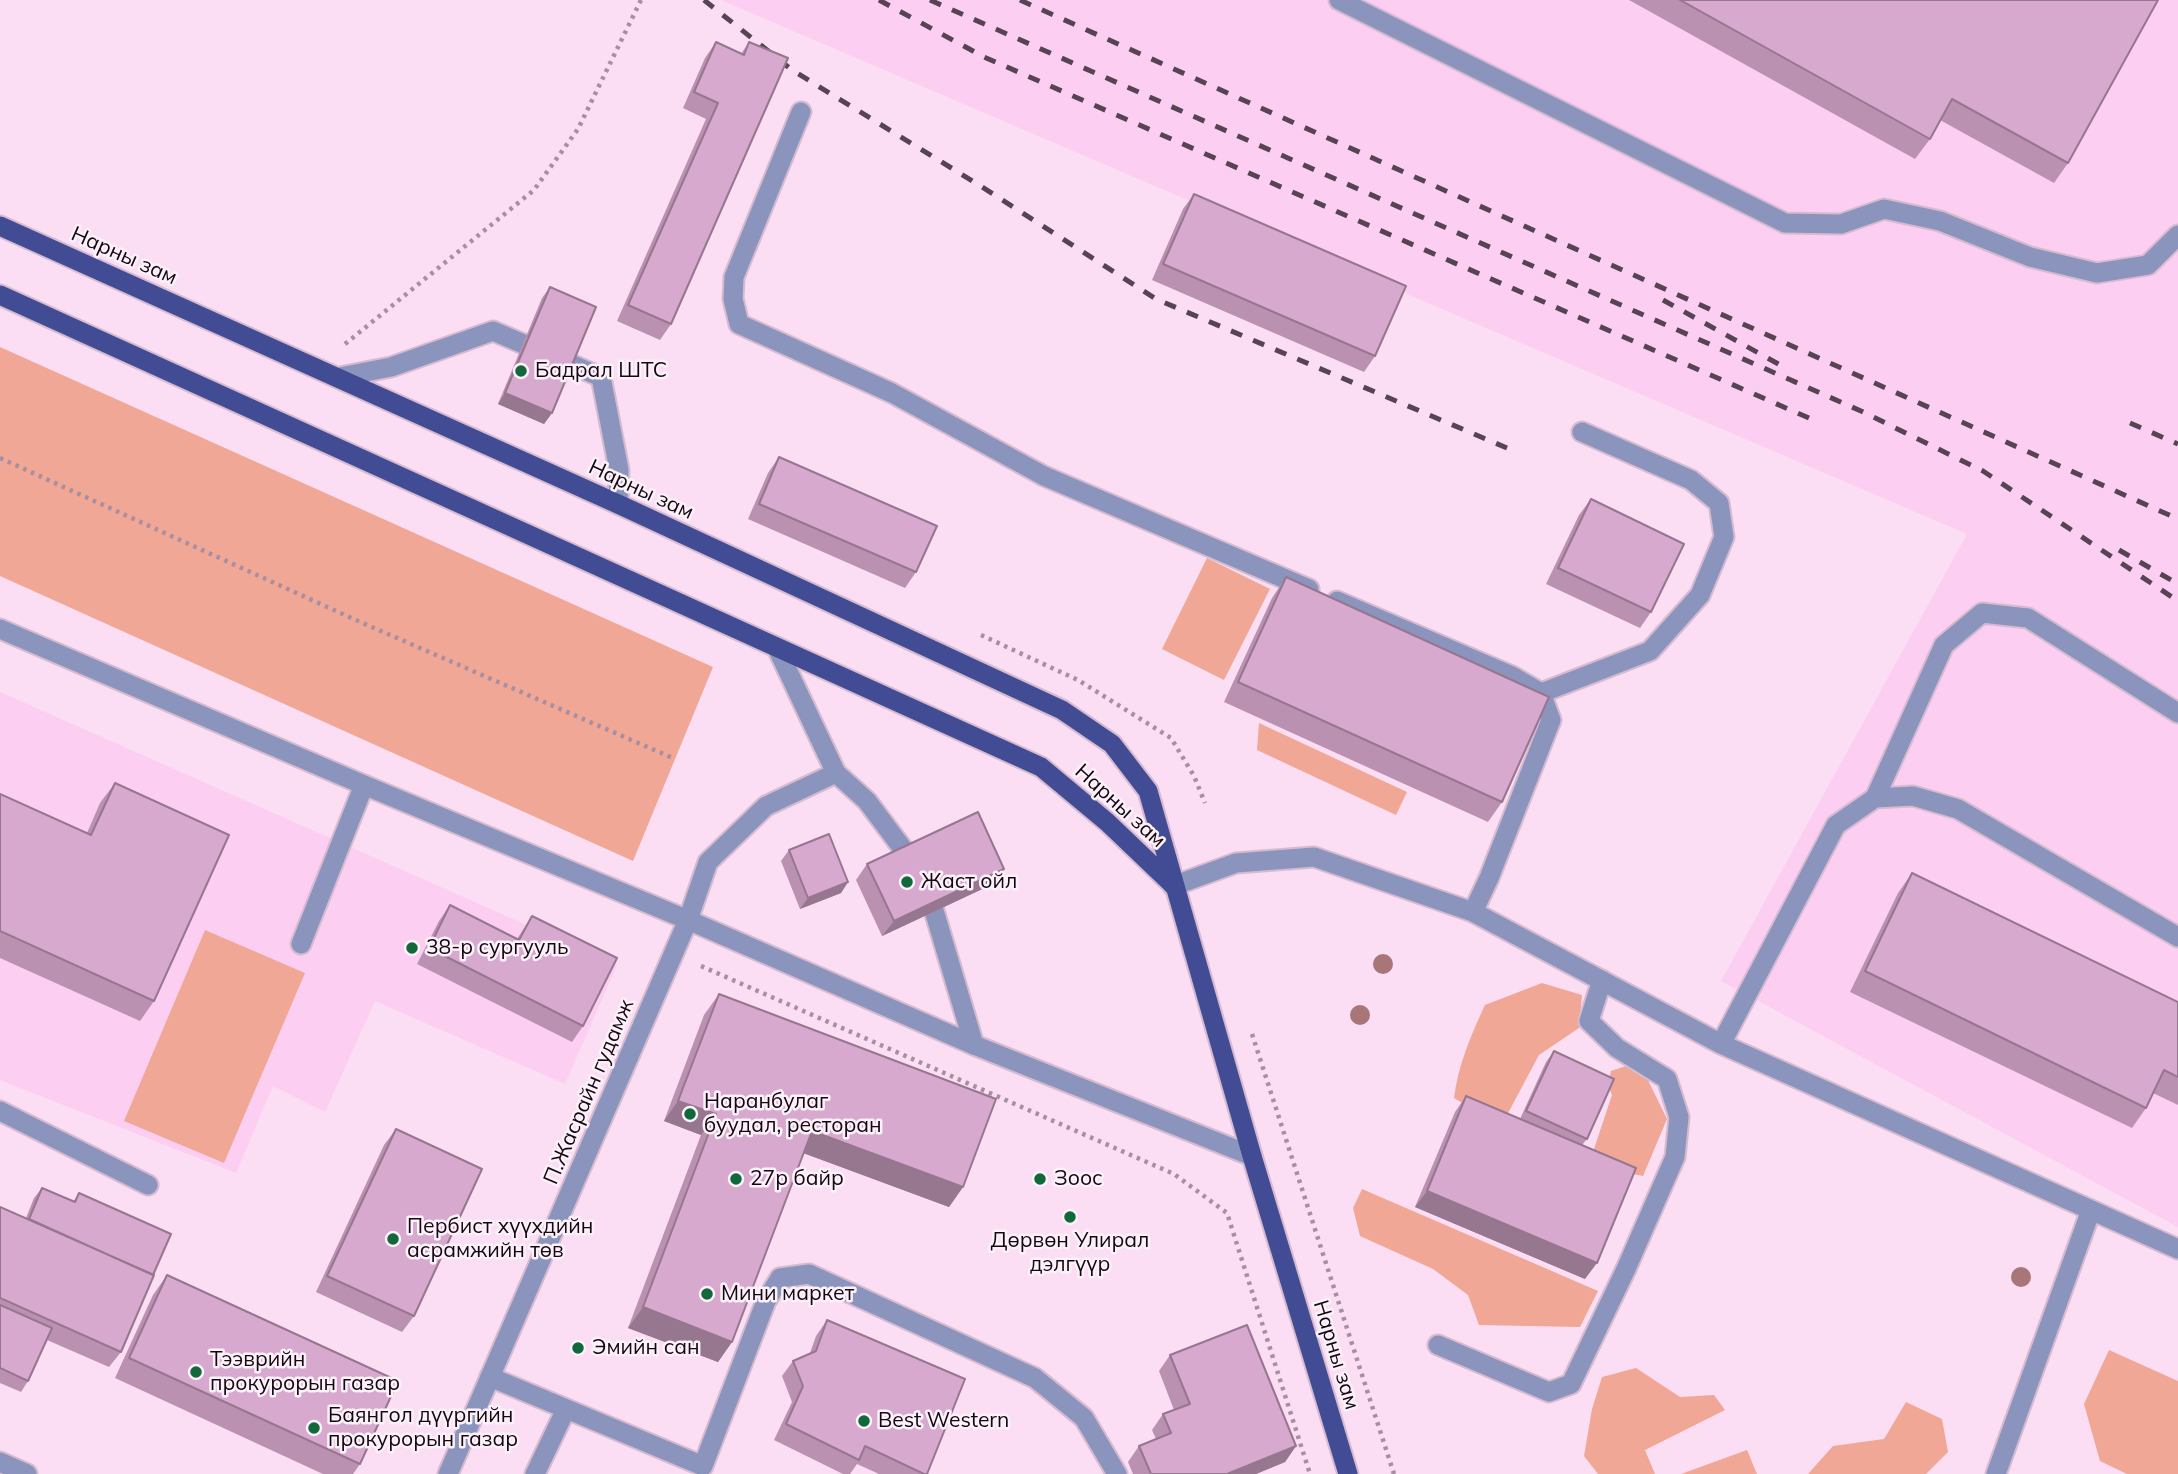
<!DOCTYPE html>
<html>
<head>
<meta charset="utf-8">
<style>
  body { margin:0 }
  canvas { display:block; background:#fbddf4 }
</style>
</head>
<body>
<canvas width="2178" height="1474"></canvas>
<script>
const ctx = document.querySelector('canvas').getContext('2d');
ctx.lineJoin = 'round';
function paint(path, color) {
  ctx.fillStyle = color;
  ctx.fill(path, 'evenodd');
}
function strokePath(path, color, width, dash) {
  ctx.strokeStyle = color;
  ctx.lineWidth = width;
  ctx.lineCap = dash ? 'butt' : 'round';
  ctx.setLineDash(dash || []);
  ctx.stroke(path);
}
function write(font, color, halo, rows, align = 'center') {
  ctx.font = font + ' Mulish,sans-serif';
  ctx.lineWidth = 5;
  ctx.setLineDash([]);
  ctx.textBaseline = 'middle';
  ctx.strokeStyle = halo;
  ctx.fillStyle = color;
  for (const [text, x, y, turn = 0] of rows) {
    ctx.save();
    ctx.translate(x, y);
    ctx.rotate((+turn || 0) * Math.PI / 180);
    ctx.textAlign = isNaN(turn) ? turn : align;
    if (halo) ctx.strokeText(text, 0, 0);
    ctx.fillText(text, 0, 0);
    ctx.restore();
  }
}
const built = new Path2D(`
  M721,0H2178V1227L1721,981L1967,534Z
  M0,692L617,965L565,1084L375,1001L325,1112L273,1086L236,1173L0,1080Z`);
const green = new Path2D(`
  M0,347L713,667L633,861L0,576Z
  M1207,558L1270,589L1224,680L1162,649Z
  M1259,723L1407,792L1396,815L1257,750Z
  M205,930L305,973L224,1163L124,1121Z
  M1542,983L1582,995L1579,1028L1539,1055L1507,1115L1479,1113L1454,1098C1458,1065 1471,1035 1485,1005Z
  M1626,1066L1643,1070L1667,1119L1643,1176L1612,1170L1593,1152L1612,1095L1608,1085L1611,1071Z
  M1362,1189L1598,1291L1580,1327L1479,1325L1468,1295L1433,1269L1360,1236L1353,1208Z
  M2109,1350L2178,1381V1474H2127L2100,1461L2084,1404Z
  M1636,1368L1680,1397L1714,1395L1725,1410L1645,1450L1655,1474H1598L1584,1456L1592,1409L1602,1377Z
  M1906,1402L1942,1419L1948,1452L1926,1474H1808L1833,1446L1884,1439Z
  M1747,1450L1757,1474H1681Z`);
const path = new Path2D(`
  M345,344L534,190L578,129L641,0
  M0,458L358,621L675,759
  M981,635L1078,680L1171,738L1194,776L1205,803
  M701,966L1174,1174L1227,1213L1310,1474
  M1252,1034L1394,1474`);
const service = new Path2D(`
  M801,112L734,277L733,299L739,324L892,393L1044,476L1309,589
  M340,377L391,367L493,331L601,377L619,470L618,504
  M1337,601L1512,676L1541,693L1551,720L1489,878L1473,912
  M1541,693L1650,651L1700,595L1724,537L1719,503L1691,480L1582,432
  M836,773L867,801L924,877L974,1045
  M1875,798L1944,645L1982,613L2028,618L2178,713
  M1173,886L1236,863L1314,857L1473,912L1721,1044L2178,1249
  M688,920L708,862L766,806L836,773L777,648
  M301,944L364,785
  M1721,1044L1836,825L1875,798L1913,796L1958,809L2178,937
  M0,1111L148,1185
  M1438,1345L1549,1392L1571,1384L1626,1269L1675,1157L1679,1117L1667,1079L1617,1048L1589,1021L1602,980
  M490,1377L703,1466L766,1301L780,1278L809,1274L1035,1378L1084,1418L1117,1474
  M535,1474L566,1409
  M1996,1474L2091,1210`);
const tertiary = new Path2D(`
  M1339,0L1785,223L1841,224L1884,209L1940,221L2030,257L2097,273L2148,265L2178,235
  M0,629L364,785L688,920L974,1045L1252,1156
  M0,1462L27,1474
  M448,1474L688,920`);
const primary = new Path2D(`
  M0,226L618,504L1062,710L1112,744L1148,791L1252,1156L1348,1474
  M0,295L1041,767L1107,822L1173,885`);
const rail = new Path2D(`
  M704,0L792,70L979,185L1156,299L1507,448
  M879,0L984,57L1818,422
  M930,0L1861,411L1983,471L2178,601
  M1020,0L2178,519
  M1663,300L1782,366
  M2130,423L2178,444
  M2119,550L2178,584`);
const trees = [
  [1383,964],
  [1360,1015],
  [2021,1277]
];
const wall = new Path2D(`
  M1629,0H2158L2068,163L2054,183L1940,120L1930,139L1915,159Z
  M716,42L741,54L749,42L671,324L660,340L617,321L706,119L683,108L705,58Z
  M1194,194L1375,356L1364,372L1152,280L1183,209Z
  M550,287L552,413L544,424L498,404L542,298Z
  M779,457L916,572L905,588L748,519L768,473Z
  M1591,499L1651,612L1640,628L1546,584L1579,515Z
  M1286,577L1502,802L1488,822L1224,702L1272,598Z
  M115,783L154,1001L140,1021L0,958V794L87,833L100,803Z
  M789,850L848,882L841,893L800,909L781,861Z
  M867,864L1004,869L993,884L882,936L856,880Z
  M1912,873L2178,1002V1105L2153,1093L2146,1108L2132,1128L1850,992L1898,893Z
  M450,905L517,939L532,916L583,1026L572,1042L417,964L439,921Z
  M719,994L963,1187L949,1207L803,1153L732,1342L718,1362L628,1328L701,1135L664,1121L704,1015Z
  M1554,1051L1587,1139L1582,1145L1585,1279L1415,1207L1455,1112L1466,1096L1520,1119L1546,1062Z
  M396,1129L414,1316L402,1332L316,1292L384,1145Z
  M42,1188L73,1202L79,1193L153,1275L121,1352L109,1367L47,1340L28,1381L21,1392L0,1383V1207L26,1218L34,1198Z
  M167,1275L360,1464L353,1474H323L115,1378L153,1295Z
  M827,1320L927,1474H879L857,1464L850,1474H843L774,1440L792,1402L782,1376L793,1361L810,1353L816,1336Z
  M1170,1355L1296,1446L1285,1462L1256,1474H1133L1128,1462L1139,1446L1156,1439L1152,1430L1163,1414L1174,1410L1159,1371Z`);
const shadedWall = new Path2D(`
  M505,393L552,413L544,424L498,404Z
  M1004,869L993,884L882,936L894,921Z
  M848,882L841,893L800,909L808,898Z
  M678,1101L716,1114L701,1135L664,1121Z
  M812,1131L963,1187L949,1207L798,1151Z
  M1427,1191L1597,1263L1585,1279L1415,1207Z
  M643,1307L732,1342L718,1362L628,1328Z
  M1296,1446L1285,1462L1256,1474H1227Z`);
const building = new Path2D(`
  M1680,0H2158L2068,163L1952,99L1930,139Z
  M716,42L744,55L749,42L788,58L671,324L628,305L718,103L694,92Z
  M1194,194L1406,286L1375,356L1163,264Z
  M550,287L596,307L552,413L505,393Z
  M779,457L937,526L916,572L759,504Z
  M1591,499L1684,544L1651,612L1558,568Z
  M1286,577L1549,697L1502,802L1238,682Z
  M115,783L229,835L154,1001L0,931V794L91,835Z
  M978,812L1004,869L894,921L867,864Z
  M829,834L848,882L808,898L789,850Z
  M1912,873L2178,1002V1077L2164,1070L2146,1108L1865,971Z
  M450,905L519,940L532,916L617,958L583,1026L429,948Z
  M719,994L996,1099L963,1187L812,1131L732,1342L643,1307L716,1114L678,1101Z
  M1554,1051L1614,1079L1587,1139L1526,1111Z
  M1466,1096L1636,1168L1597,1263L1427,1191Z
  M396,1129L482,1169L414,1316L327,1276Z
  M42,1188L75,1202L79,1193L171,1234L153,1275L29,1219Z
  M0,1207L154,1275L121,1352L0,1298Z
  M167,1275L398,1381L360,1464L129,1358Z
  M0,1305L52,1328L28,1381L0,1368Z
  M827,1320L965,1379L927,1474H924L865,1446L859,1460L786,1424L803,1386L793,1361L816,1351Z
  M1247,1325L1296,1446L1227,1474H1151L1139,1446L1171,1433L1163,1414L1190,1404L1170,1355Z`);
const markers = [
  [521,371,7,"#11683b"],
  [907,882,7,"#11683b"],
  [412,948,7,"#11683b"],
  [690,1114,7,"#11683b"],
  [736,1179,7,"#11683b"],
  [1040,1179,7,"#11683b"],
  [1070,1217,7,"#11683b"],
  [393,1239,7,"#11683b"],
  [707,1294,7,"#11683b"],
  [578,1348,7,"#11683b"],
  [196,1372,7,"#11683b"],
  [864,1421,7,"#11683b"],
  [314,1428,7,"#11683b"]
];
const streetNames = [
  ["Нарны зам",124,256,24],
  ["Нарны зам",641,490,25],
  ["Нарны зам",1120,806,42],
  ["П.Жасрайн гудамж",589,1092,-67],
  ["Нарны зам",1336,1355,73]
];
const poiNames = [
  ["Бадрал ШТС",535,371],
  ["Жаст ойл",921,882],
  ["38-р сургууль",426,948],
  ["Наранбулаг",704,1102],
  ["буудал, ресторан",704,1126],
  ["27р байр",750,1179],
  ["Зоос",1054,1179],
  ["Пербист хүүхдийн",407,1227],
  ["асрамжийн төв",407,1251],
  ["Дөрвөн Улирал",1070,1241,"center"],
  ["дэлгүүр",1070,1265,"center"],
  ["Мини маркет",721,1294],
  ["Эмийн сан",592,1348],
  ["Тээврийн",210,1360],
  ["прокурорын газар",210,1384],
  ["Баянгол дүүргийн",328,1416],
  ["прокурорын газар",328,1440],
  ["Best Western",878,1421]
];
paint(built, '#fccff2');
paint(green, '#f1a795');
strokePath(service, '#d6bbd0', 23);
strokePath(tertiary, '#d6bbd0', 23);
strokePath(primary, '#d6bbd0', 23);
strokePath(path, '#a78ea1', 4.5, [3.5, 5]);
strokePath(service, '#8a94bd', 19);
strokePath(tertiary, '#8a94bd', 19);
strokePath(primary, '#414c94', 19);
strokePath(rail, '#574453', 5, [12, 12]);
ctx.fillStyle = '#a87678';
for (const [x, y] of trees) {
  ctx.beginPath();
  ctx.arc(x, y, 10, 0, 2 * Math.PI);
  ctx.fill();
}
paint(wall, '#ba91b1');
paint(shadedWall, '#977690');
paint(building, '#d8a9ce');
strokePath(building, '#977690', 2);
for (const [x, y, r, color] of markers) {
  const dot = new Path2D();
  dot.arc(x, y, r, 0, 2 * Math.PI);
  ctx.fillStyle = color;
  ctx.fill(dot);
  strokePath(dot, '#fbf1f9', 2.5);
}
write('21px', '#150612', '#fbf1f9', streetNames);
write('21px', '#150612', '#fbf1f9', poiNames, 'left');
</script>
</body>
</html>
